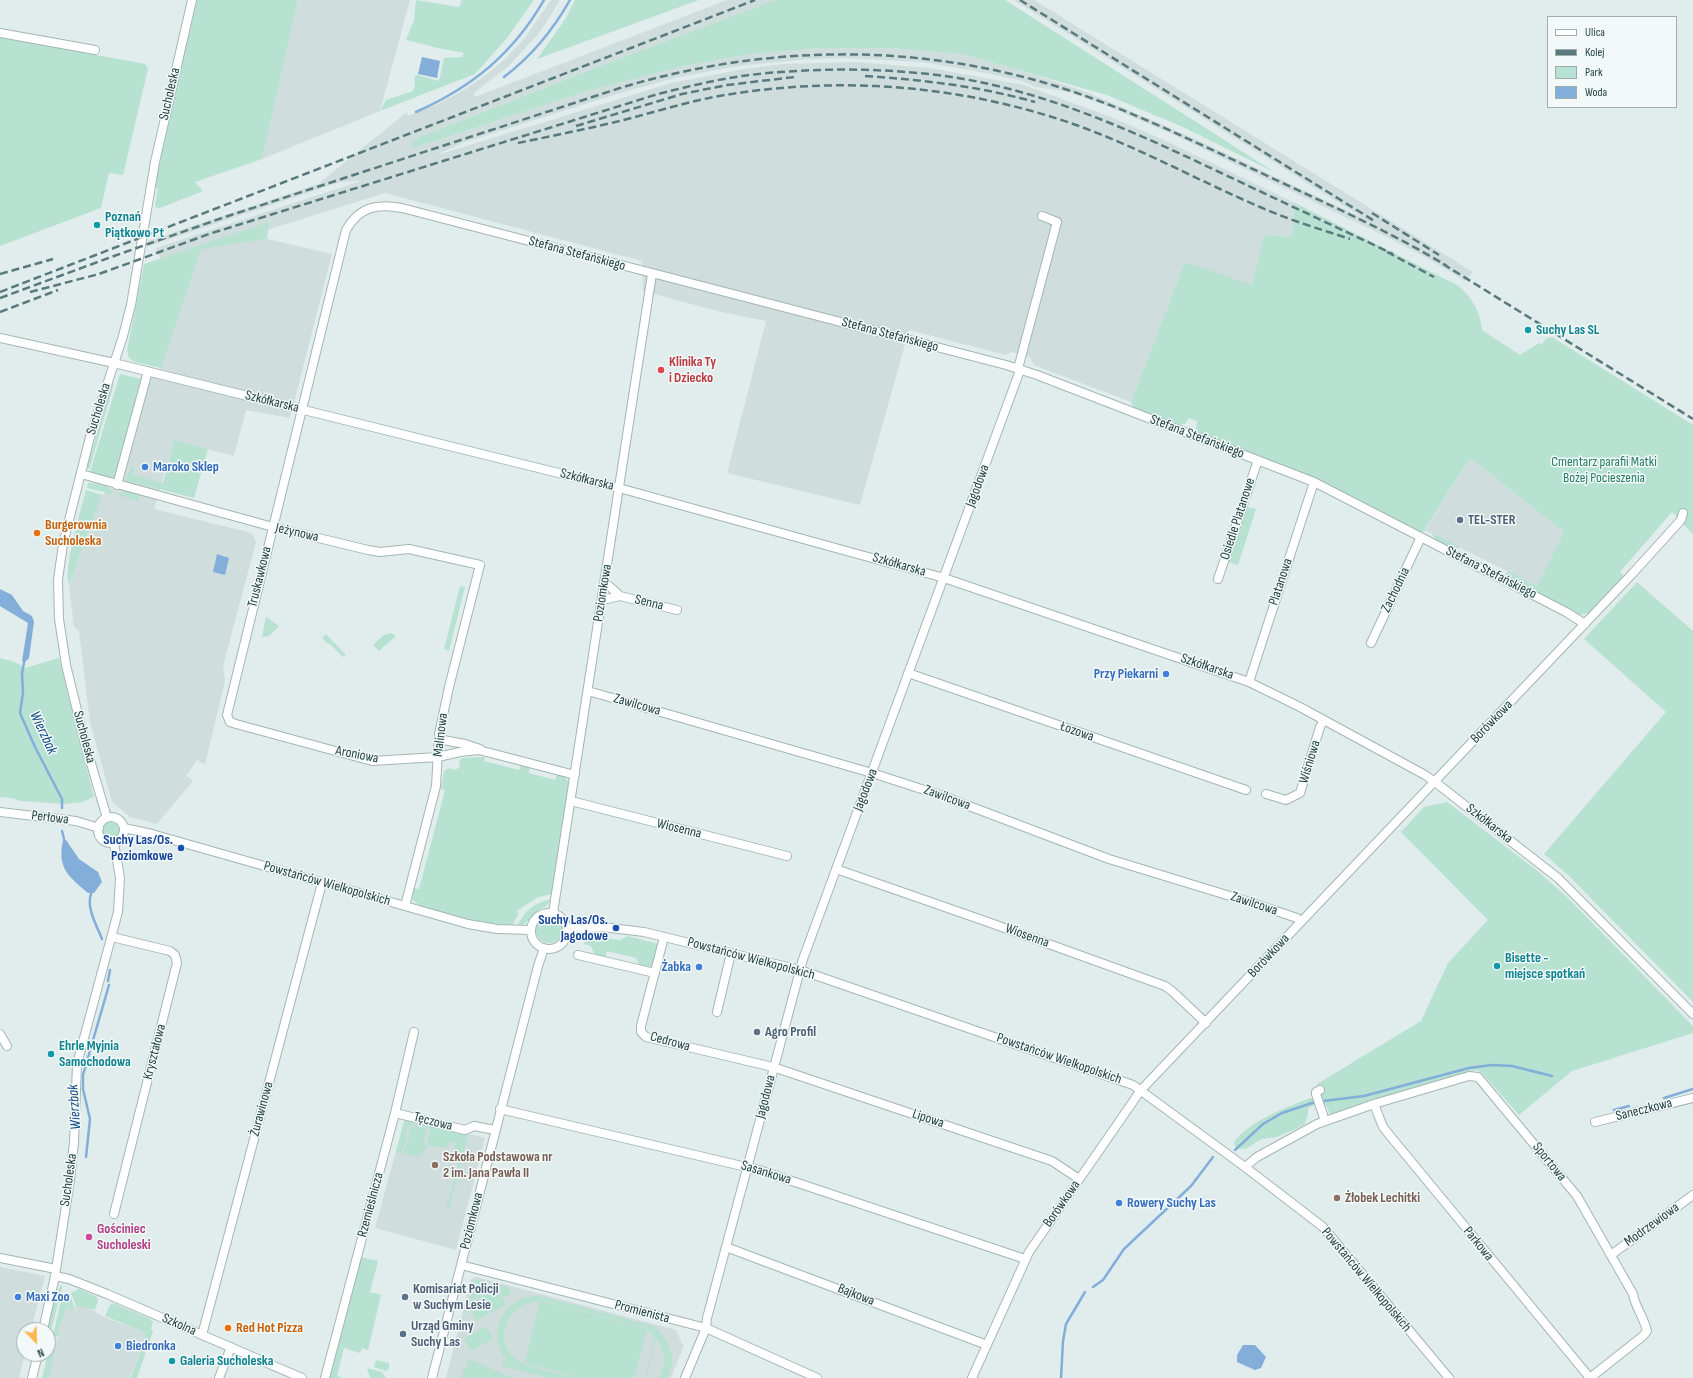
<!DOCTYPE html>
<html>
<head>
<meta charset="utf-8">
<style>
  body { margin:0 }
  #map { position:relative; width:1693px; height:1378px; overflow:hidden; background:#e1edec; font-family:"Sofia Sans Condensed",sans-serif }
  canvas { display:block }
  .legend { position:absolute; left:1547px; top:16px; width:130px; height:92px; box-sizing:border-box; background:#f2f9f8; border:1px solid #9eaeae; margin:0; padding:5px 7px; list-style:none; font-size:12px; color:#1f3e40 }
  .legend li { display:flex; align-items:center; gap:8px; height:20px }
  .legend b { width:20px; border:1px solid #9eaeae }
  .north { position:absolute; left:16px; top:1322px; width:40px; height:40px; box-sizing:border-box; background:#f2f9f8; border:1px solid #9eaeae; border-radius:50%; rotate:157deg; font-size:11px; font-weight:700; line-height:16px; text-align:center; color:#1f3e40 }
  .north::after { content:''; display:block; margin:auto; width:14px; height:18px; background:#ffb64d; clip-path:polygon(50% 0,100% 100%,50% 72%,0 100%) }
</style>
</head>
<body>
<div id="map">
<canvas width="1693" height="1378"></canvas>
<ul class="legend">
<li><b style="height:5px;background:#fff"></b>Ulica</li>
<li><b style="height:5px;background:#59797c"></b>Kolej</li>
<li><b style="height:11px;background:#b7e1d1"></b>Park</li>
<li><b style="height:11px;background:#82aed9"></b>Woda</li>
</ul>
<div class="north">N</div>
</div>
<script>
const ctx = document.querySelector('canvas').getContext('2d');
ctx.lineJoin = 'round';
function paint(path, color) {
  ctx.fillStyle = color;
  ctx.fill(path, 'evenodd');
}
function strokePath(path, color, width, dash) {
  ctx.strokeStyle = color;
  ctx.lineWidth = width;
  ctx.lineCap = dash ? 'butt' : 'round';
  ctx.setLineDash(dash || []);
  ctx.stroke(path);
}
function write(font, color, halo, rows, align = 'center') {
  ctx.font = font + ' "Sofia Sans Condensed",sans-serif';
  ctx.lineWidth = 3;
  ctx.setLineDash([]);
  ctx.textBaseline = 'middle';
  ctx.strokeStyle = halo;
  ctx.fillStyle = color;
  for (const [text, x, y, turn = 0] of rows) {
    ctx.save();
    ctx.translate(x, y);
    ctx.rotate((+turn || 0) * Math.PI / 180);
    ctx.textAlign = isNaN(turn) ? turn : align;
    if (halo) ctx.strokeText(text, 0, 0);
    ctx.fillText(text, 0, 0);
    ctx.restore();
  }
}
const built = new Path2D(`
  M298,0H410L380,111L262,159Z
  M551,0H560L540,32L509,66L474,93L475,97L727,0H775L616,60L420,137L412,143L413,148L590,90L684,66L750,54L820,48H889L962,54L1035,75L1089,93L1193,138L1365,219L1014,0H1034L1473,272L1465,281L1429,259L1391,239L1172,134L1112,108L1070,92L1036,87L1019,80L975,71L922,62L845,58L809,59L738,66L675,78L620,93L462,143L434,156L671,83L744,69L784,64L822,63L856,62L930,68L1024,85L1111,117L1168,142L1295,203L1292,237L1264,235L1252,286L1185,262L1131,402L1034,365L1030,357L1012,352L1006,355L909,330L860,505L727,473L766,321L717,311L643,291L642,261L385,193L213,247L267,239L332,254L290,418L246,410L234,456L174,441L154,509L252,533L256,542L223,666L225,681L205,765L197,760L186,776L193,781L157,824L130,817L112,802L90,722L79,632L74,627L69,584L102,495L120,482L143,378L161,368V261L156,248L361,181L340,182L149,246L148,241L318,184L407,112L408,116L440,103L467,88L487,74L505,59L524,39Z
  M1470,458L1564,532L1537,586L1425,530Z
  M405,1118L485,1138L456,1250L375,1228Z
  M0,1267L45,1276L31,1330H24V1354H25L19,1378H0Z
  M477,1277L676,1330L682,1344L684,1345L671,1378H446L471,1279Z
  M76,1306L82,1307L93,1310L104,1317L146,1333L142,1348L129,1378H49L55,1351L54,1348L58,1337L62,1336L57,1333L67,1308L72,1310Z`);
const green = new Path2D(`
  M197,0H298L262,159L195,182L203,191L160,208H157L155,206L158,188H155L171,104Z
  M416,0L459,7L462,0H534L507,38L475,74L380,111L386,100L413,91L415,86L414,77L417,75L439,81L444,58L462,57L464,53L438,48L406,40L414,20Z
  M575,0H699L537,59L566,18Z
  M775,0H1005L1276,173L1185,128L1107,95L962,54L889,48H820L750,54L684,66L590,90L413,148L412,143L420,137L616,60Z
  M0,37L145,64L148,69L123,175L109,173L101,208L0,246Z
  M1295,203L1457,285C1471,295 1481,313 1482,330L1520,355L1539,343L1542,344L1547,338L1552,337L1693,425V534L1683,524V522L1672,512L1620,572L1625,577L1590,613L1579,615L1504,576L1508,571L1537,586L1564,532L1470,458L1425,529L1426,530L1421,533L1315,478L1199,433L1196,429L1197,421L1189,418L1185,424L1177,425L1134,408L1131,402L1185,262L1252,285L1264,235L1292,237Z
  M269,222L267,239L201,249L161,368L135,362L129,358L127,350L144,264Z
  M120,374L141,379L116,473L115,477L111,479L95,475L90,472Z
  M112,383L114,384L89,470L87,467Z
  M174,440L208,449L194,498L128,481L126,478L128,472H130V466L135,467L133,475L163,483Z
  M88,483H93L109,487L112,492V494L87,488Z
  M86,490L102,495L69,584C63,569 81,509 86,490Z
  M123,491L139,495V501L118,495V493Z
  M1245,507L1256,509L1238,565L1228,562Z
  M1432,533L1460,547L1458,549C1451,551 1433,542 1432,533Z
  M1637,582L1693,631V1002L1569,876L1544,854L1666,712L1584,639Z
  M460,586L465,587L449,651L444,649Z
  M266,617L279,626C274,632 270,637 262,637Z
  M391,633L396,636L379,651L373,645L384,635Z
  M326,634L346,655L343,657L330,644H328L322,638Z
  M0,658L17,663L25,668L59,658L94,797L82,802L65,804L20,801L12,798L0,797Z
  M485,757L484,761L519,770L521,765L530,767L529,773L555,780L557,774L565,777L570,785L552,894L538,897L517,911L518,915L512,925C494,924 419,914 412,898L413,888L419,889L445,790L441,789L444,771L449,768L455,770L460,767L459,762L462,758Z
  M1447,802L1535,869L1566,896L1691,1024L1693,1027V1033L1572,1071L1519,1115L1482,1073L1477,1070L1470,1071L1330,1114L1326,1105H1323L1320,1095L1323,1094L1317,1084L1421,1021L1448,963L1488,920L1401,832L1424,807Z
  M102 831a9 9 0 1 1 18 0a9 9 0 1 1-18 0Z
  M551,899C548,907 543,907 536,912C529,917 528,925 518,925C525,910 534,903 551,899Z
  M536 930a13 13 0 1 1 26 0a13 13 0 1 1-26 0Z
  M586,935L620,940L628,936L658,944L653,965L646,968L640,967L636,958L607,951L605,959L595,956L591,946L584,944Z
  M1310,1098L1314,1099L1317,1104L1308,1108V1115L1304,1125L1277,1137L1262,1139L1245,1149L1236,1148L1234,1142C1250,1120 1286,1108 1310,1098Z
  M405,1118L469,1132L449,1209H446L460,1156L453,1154L456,1143L449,1142L447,1148L438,1146L430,1147L427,1140L430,1132L428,1127L414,1123L407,1128L406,1141L401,1153L396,1152Z
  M415,1125L424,1127L427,1133L424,1139L427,1148L419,1157L403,1153L408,1142L410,1128Z
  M360,1257L378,1261L370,1292L381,1295L368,1350L362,1348L360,1353L344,1348L337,1376L343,1378H329Z
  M477,1280C483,1279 485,1283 490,1284C497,1285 504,1284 510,1289L511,1292L508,1296H503L496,1286L468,1302L467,1304L496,1287L506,1304L476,1321L467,1304L466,1314H464L466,1308L464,1307L466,1300L469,1299L472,1293L473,1283Z
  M62,1284V1288L50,1334C46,1325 55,1291 62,1284Z
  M79,1289L97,1297L98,1301L95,1310L76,1306L71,1293Z
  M70,1293L74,1308L73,1311L67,1308L57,1333L62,1335L58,1337L53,1335L62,1297Z
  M535,1296L544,1297L653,1326C670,1339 677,1358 668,1378H659C667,1365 666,1349 656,1337L646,1377H645L655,1336L647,1329L634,1378H581L525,1363L540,1301C510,1301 490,1338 516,1359C527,1368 562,1374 578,1378H549L502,1366L505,1358C487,1332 502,1298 535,1296ZM545,1301L641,1327L646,1329L542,1301Z
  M113,1303L150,1319L153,1322L151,1329L153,1331L137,1378H130L142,1348L146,1333L105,1316L110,1305Z
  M486,1326L493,1339L471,1351L464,1339Z
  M50,1346L55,1348V1351L49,1378H42Z
  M469,1359L512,1378H461Z
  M376,1360L389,1363V1369L386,1371L374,1367Z
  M367,1368L382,1372L386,1378H370Z`);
const water = new Path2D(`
  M422,57L440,61L437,78L418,74Z
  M217,554L229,558L225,575L213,572Z
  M0,589L12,595L23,611L32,616L34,622L29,658L24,663L22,661L28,623L0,606Z
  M63,840H66L79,859L98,872L102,882L94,893H88C68,876 57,868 63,840Z
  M1243,1345H1255L1266,1357L1261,1368L1255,1370L1237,1362V1355Z`);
const stream = new Path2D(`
  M504,77C532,56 553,30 570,0
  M416,112C472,87 513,54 544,0
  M24,663L22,673L23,693L20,713L35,747L62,799V808
  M62,831L64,839
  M91,894C86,908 97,926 102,939
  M108,981L110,970
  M1664,1098L1693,1089
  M1614,1110L1629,1106
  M1235,1150L1263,1124L1282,1113L1315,1102L1364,1096L1469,1068L1492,1065L1512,1066L1552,1076
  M86,1157L90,1119L83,1089V1075L109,985
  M1093,1287L1103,1280L1124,1249L1191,1186L1213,1157
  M1061,1378L1063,1341L1066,1324L1085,1292`);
const minor = new Path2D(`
  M0,33L95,50
  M0,338L114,363L619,488L944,578L1249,682L1300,707L1425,775L1435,782L1558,878L1693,1014
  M81,474L273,527L368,550L380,552L409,549L480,565L449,687L439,734L436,786L405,906
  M117,485L148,371
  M1218,579L1258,460
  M604,585L609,586L620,596L677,610
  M602,599H607L620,596
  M1371,643L1421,537
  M908,673L1246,790
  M1249,682L1314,482
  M588,691L872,773L940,795L1109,859L1243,900L1297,918L1301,922
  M438,739L465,744L480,749
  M575,775L479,750L460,752L438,757L372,761L236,724L230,722L227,715L346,230C359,207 377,203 402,208L1006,365L1037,375L1314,482L1566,612L1585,624
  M1266,794L1286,800L1300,793L1320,727L1324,720
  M571,801L787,856
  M0,812L76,821L99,828
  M98 830a13 13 0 1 1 26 0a13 13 0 1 1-26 0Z
  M107,818L85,743L66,665L59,619L58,580L63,544L90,437L123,336L131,305L155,162L192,0
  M124,828L152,834L468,924L497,929L531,930
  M836,869L985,921L1165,986L1172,991L1206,1023
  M553,913L652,274
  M531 931a18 18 0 1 1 36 0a18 18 0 1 1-36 0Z
  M567,929L603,927L644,932L800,970L1133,1085L1245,1167L1323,1227L1449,1378
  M112,937L170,951L175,955L177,963L114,1214
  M664,937L641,1026V1032L646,1037L773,1067L1052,1161L1079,1179
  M578,955L655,973
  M717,1012L731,953
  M0,1034L7,1046
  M1320,1090L1316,1092V1094L1325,1121
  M1374,1104L1383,1127L1391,1137L1590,1378
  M500,1109L759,1170L1025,1259
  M395,1113L465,1130L474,1126L495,1130
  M1595,1122L1693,1098
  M1245,1167L1257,1157L1317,1124L1374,1104L1469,1076L1478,1077L1577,1196L1633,1294C1635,1307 1644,1317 1647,1331L1643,1336L1590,1378
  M726,1247L987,1345
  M1611,1255L1693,1195
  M0,1258L56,1269
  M461,1265L706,1328L817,1378
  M55,1276L69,1279L107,1294L302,1378
  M43,1330L55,1276L70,1180L74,1142L77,1064L118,912L120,878L114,843
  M202,1335L322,883
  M32,1378L38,1354
  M219,1378L231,1347
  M325,1378L395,1113L414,1032
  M432,1378L538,966L544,948
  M685,1378L706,1328L707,1318L803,959L1019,373V365L1057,222L1042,216
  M972,1378L1029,1252L1141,1090L1633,573L1681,520L1683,513`);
const rail = new Path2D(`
  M1020,0L1376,222
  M865,76C924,80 978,86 1035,102
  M576,126L682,94L727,85L795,77
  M518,143C552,136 586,129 620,121C655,112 689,101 725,95C834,77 946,84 1052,117C1124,139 1190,177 1260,207C1289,220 1320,229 1350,239
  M1372,213L1439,255
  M1387,252L1434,277
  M1443,264L1693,419
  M0,274L53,259
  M0,292L755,0
  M30,292L99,274L209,234L658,94C686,87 714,80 742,76C818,66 914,67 989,84C1069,102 1143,136 1217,171C1276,199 1334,226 1393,254
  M0,298L114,256L222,218L620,88C769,43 926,42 1074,92C1136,113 1195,142 1255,170C1320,201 1386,229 1447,266
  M0,312L58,290`);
const markers = [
  [97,225,4,"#0f9aa8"],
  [1528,330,4,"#0f9aa8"],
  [661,370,4,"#e0444e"],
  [145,467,4,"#3f7fe0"],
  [1460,520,4,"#5c6f8a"],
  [37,533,4,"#e8710a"],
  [1166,674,4,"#3f7fe0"],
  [181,848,4,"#1a4fb4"],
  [616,928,4,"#1a4fb4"],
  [1497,966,4,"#0f9aa8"],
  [699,967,4,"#3f7fe0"],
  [757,1032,4,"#5c6f8a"],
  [51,1054,4,"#0f9aa8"],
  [435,1165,4,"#8d6e63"],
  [1337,1198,4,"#8d6e63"],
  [1119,1203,4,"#3f7fe0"],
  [89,1237,4,"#d1479c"],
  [18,1297,4,"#3f7fe0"],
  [405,1297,4,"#5c6f8a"],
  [228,1328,4,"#e8710a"],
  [403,1334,4,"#5c6f8a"],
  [118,1346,4,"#3f7fe0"],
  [172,1361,4,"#0f9aa8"]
];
const streetNames = [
  ["Sucholeska",170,94,-77],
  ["Stefana Stefańskiego",577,254,15],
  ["Stefana Stefańskiego",890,335,15],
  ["Szkółkarska",272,402,14],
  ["Sucholeska",99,409,-73],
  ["Stefana Stefańskiego",1197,437,21],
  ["Szkółkarska",587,480,14],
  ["Jagodowa",978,486,-70],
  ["Osiedle Platanowe",1238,519,-72],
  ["Jeżynowa",297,533,13],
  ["Szkółkarska",899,565,16],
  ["Stefana Stefańskiego",1491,573,27],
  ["Truskawkowa",260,577,-76],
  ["Platanowa",1281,582,-72],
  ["Zachodnia",1396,590,-64],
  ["Poziomkowa",603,593,-81],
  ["Senna",649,603,14],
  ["Szkółkarska",1207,667,19],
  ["Zawilcowa",637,705,16],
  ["Borówkowa",1492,722,-46],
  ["Łozowa",1077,732,19],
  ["Malinowa",441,735,-83],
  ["Sucholeska",84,737,75],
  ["Aroniowa",357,755,11],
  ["Wiśniowa",1310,762,-73],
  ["Jagodowa",866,790,-69],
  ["Zawilcowa",947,798,20],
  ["Perłowa",50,818,7],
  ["Szkółkarska",1489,824,38],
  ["Wiosenna",679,829,14],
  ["Powstańców Wielkopolskich",327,884,16],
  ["Zawilcowa",1254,904,18],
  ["Wiosenna",1027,936,20],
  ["Borówkowa",1269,956,-47],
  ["Powstańców Wielkopolskich",751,959,15],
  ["Cedrowa",670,1042,15],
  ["Kryształowa",155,1052,-76],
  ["Powstańców Wielkopolskich",1059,1059,19],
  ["Jagodowa",766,1097,-76],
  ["Żurawinowa",262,1109,-75],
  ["Saneczkowa",1644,1110,-14],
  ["Lipowa",928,1119,18],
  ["Tęczowa",433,1122,14],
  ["Sportowa",1549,1162,51],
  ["Sasankowa",766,1173,17],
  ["Sucholeska",69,1180,-82],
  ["Borówkowa",1062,1204,-55],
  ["Rzemieślnicza",371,1205,-75],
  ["Poziomkowa",472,1221,-76],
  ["Modrzewiowa",1652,1225,-36],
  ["Parkowa",1478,1244,51],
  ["Powstańców Wielkopolskich",1366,1280,50],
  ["Bajkowa",856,1295,21],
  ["Promienista",642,1312,15],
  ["Szkolna",179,1325,24]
];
const cultureNames = [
  ["Poznań",105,217],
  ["Piątkowo Pt",105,233],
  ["Suchy Las SL",1536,330],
  ["Bisette -",1505,958],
  ["miejsce spotkań",1505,974],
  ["Ehrle Myjnia",59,1046],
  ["Samochodowa",59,1062],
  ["Galeria Sucholeska",180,1361]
];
const healthNames = [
  ["Klinika Ty",669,362],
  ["i Dziecko",669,378]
];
const parkNames = [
  ["Cmentarz parafii Matki",1604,462],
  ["Bożej Pocieszenia",1604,478]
];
const shopNames = [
  ["Maroko Sklep",153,467],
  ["Przy Piekarni",1158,674,"right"],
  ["Żabka",691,967,"right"],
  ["Rowery Suchy Las",1127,1203],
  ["Maxi Zoo",26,1297],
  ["Biedronka",126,1346]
];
const serviceNames = [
  ["TEL-STER",1468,520],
  ["Agro Profil",765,1032],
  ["Komisariat Policji",413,1289],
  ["w Suchym Lesie",413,1305],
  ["Urząd Gminy",411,1326],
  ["Suchy Las",411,1342]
];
const foodNames = [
  ["Burgerownia",45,525],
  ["Sucholeska",45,541],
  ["Red Hot Pizza",236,1328]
];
const transitNames = [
  ["Suchy Las/Os.",173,840],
  ["Poziomkowe",173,856],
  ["Suchy Las/Os.",608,920],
  ["Jagodowe",608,936]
];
const educationNames = [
  ["Szkoła Podstawowa nr",443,1157],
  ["2 im. Jana Pawła II",443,1173],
  ["Żłobek Lechitki",1345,1198]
];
const hotelNames = [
  ["Gościniec",97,1229],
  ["Sucholeski",97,1245]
];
const waterNames = [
  ["Wierzbak",43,733,65],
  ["Wierzbak",75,1107,-94]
];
paint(built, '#cfdddc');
paint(green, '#b7e1d1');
paint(water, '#82aed9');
strokePath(stream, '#82aed9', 2.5);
strokePath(minor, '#a3b5b5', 10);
strokePath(minor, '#fff', 8);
strokePath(rail, '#59797c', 2.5, [8, 4]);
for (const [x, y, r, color] of markers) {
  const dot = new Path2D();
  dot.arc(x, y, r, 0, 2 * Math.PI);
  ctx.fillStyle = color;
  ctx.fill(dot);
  strokePath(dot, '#f2f9f8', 1.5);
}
write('14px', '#1f3e40', '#f2f9f8', streetNames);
write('bold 14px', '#0d838f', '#f2f9f8', cultureNames, 'left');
write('bold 14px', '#be3a42', '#f2f9f8', healthNames, 'left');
write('14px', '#247c64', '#f2f9f8', parkNames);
write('bold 14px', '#366cbe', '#f2f9f8', shopNames, 'left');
write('bold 14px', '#4e5e75', '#f2f9f8', serviceNames, 'left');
write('bold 14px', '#c56008', '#f2f9f8', foodNames, 'left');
write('bold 14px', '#164399', '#f2f9f8', transitNames, 'right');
write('bold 14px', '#785e54', '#f2f9f8', educationNames, 'left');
write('bold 14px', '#b23c85', '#f2f9f8', hotelNames, 'left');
write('italic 15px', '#114a84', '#f2f9f8', waterNames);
</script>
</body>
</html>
